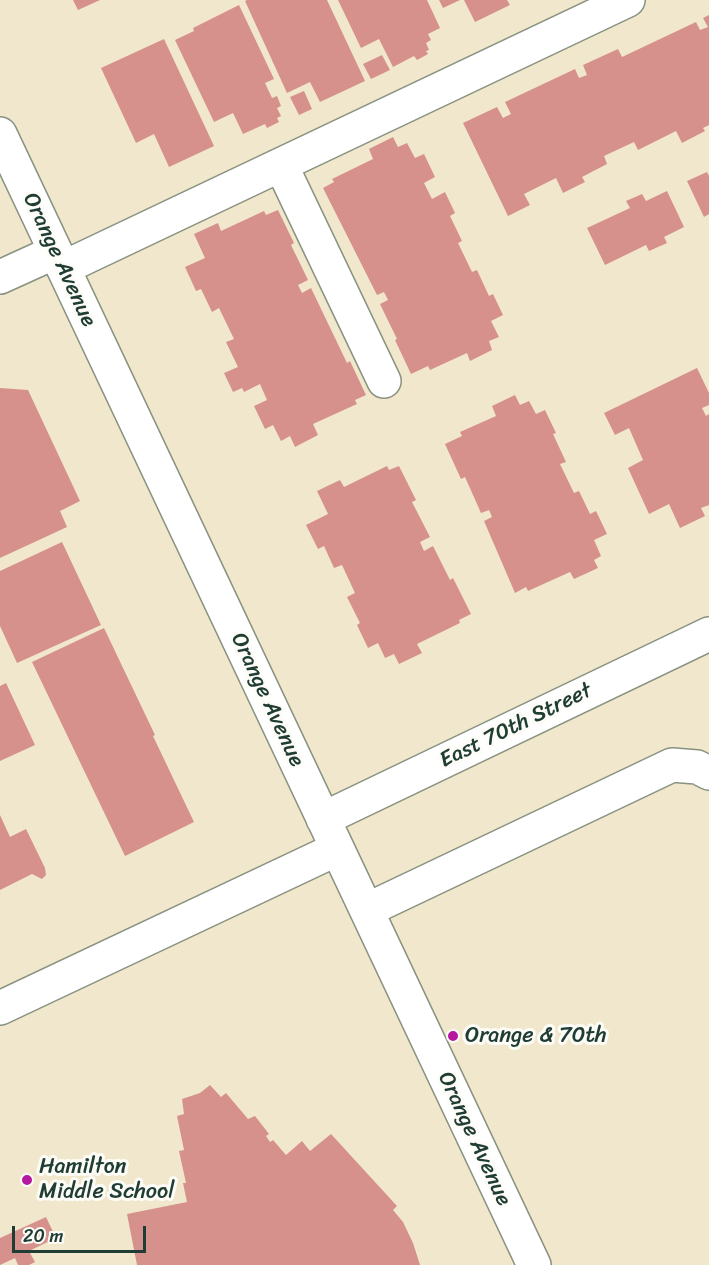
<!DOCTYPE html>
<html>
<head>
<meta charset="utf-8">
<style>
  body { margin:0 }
  #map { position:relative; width:709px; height:1265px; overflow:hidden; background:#f1e7cc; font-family:Sriracha,sans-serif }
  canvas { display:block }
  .scale { position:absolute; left:12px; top:1226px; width:134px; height:27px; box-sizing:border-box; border:3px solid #1f3d34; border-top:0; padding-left:8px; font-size:18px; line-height:21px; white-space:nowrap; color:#1f3d34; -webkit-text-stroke:4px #fdfcf7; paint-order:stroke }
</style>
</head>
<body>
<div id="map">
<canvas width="709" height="1265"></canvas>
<div class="scale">20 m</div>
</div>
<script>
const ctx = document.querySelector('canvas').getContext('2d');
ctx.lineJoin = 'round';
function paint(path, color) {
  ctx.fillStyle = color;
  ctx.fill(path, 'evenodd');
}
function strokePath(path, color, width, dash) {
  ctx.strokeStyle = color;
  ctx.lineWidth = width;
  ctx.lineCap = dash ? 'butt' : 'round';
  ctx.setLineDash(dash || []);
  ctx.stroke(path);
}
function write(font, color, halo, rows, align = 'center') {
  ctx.font = font + ' Sriracha,sans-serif';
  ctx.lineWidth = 6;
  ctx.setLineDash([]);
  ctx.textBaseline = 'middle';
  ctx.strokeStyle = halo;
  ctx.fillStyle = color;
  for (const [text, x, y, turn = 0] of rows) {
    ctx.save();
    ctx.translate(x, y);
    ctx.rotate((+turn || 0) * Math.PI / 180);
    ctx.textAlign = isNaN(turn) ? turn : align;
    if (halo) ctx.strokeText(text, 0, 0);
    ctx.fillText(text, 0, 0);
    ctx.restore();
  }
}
const building = new Path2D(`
  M73,0H100L78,10Z
  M247,0H327L365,81L320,102L310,82L287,93L245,1Z
  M338,0H427L440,28L428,34L431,40L426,43L429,50L426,51L428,54L417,60L414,56L393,67L379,39L361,48Z
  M439,0H460L443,8Z
  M464,0H507L510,5L475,22Z
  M239,5L274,79L265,83L272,98L277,96L281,106L277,108L281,116L277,118L279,122L267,128L265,124L243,134L233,113L214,122L175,40L194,31L193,28Z
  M709,15V125L703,128L705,131L682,143L676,131L638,150L634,142L604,156L607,164L582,177L585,182L563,193L556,178L524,194L530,205L508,216L463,123L497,107L503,118L511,114L505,102L575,69L579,78L587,75L583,65L618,49L622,57L696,22L700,30L708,27L703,18Z
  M164,39L214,146L169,167L154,134L136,143L101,68Z
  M382,55L390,70L371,79L363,64Z
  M304,91L312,109L299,115L290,97Z
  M393,137L398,147L407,143L415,158L424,154L435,177L424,183L432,199L445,192L455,213L450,216L462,241L458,243L472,272L477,270L489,296L493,294L503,315L491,321L499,337L489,341L492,350L470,361L467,353L430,370L428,366L411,374L395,340L397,339L380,304L388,300L384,292L377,295L323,188L334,182L332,179L373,159L369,149Z
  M707,172L709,176V214L704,217L687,181Z
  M667,191L684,227L664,237L667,243L649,251L646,245L605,265L587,228L630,208L626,201L642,194L646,201Z
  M278,210L294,243L291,245L308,280L298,285L302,293L311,288L347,363L350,361L366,395L355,400L357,404L313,424L318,435L295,447L290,436L281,441L273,425L265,429L254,406L267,400L260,384L244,392L242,388L233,392L224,373L238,367L226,342L234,339L219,308L212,312L201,289L196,291L185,267L205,258L194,234L218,223L221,231L264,211L266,215Z
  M697,368L709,393V405L702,408L706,416L709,414V505L701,508L705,516L680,528L669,504L649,514L628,468L643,460L629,428L615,435L604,413Z
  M0,388L28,390L80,501L60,511L67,527L0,558Z
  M515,395L520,405L529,401L536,414L545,410L556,433L553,434L566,462L560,464L574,493L579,491L590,514L596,511L607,534L594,540L601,556L594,560L598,568L574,579L570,572L528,591L526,587L515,593L484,521L492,517L489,510L481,513L465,477L461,479L445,444L462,436L460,432L496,416L492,406Z
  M387,466L389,470L399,466L416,500L412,502L430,537L420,542L424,551L433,546L450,580L453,578L471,614L459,620L460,623L417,644L422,653L399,664L394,654L385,658L378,643L368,648L357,625L360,623L347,597L355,593L342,565L334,568L324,546L318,549L306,525L328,514L317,491L340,480L344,487Z
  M62,542L101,625L17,663L0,626V571Z
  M104,628L155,735L153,736L194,822L125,856L32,662Z
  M6,683L35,745L0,761V686Z
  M0,815L10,837L26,829L45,868L46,875L42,879L32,874L0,890Z
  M210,1085L221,1097L226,1093L248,1119L255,1116L269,1134L266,1136L270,1142L273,1140L286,1155L302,1141L310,1151L331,1134L397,1206L393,1210L403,1222L413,1243L420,1265H137L127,1214L187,1202L183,1183H186L179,1151L184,1150L177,1116L184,1114L182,1099L200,1093Z
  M46,1217L56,1238L29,1251L35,1262L29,1265H18L15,1258L0,1265V1238Z`);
const minor = new Path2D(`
  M0,134L534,1265
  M281,165L384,381
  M63,268L628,0
  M0,277L55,252
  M323,819L709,634
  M367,910L672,765L697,767L709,773
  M0,1008L337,849`);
const markers = [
  [453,1036,6,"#b5179e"],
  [27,1180,6,"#b5179e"]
];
const streetNames = [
  ["Orange Avenue",59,260,65],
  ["Orange Avenue",267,700,65],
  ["East 70th Street",516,726,-26],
  ["Orange Avenue",474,1139,65]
];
const poiNames = [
  ["Orange & 70th",465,1036],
  ["Hamilton",39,1167],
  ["Middle School",39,1192]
];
paint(building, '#d6918d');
strokePath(minor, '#889280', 36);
strokePath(minor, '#fff', 33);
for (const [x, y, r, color] of markers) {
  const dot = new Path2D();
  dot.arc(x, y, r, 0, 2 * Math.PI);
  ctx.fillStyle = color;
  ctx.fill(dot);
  strokePath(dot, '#fdfcf7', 2);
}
write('22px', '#1f3d34', '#fdfcf7', streetNames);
write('22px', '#1f3d34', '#fdfcf7', poiNames, 'left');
</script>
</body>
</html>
